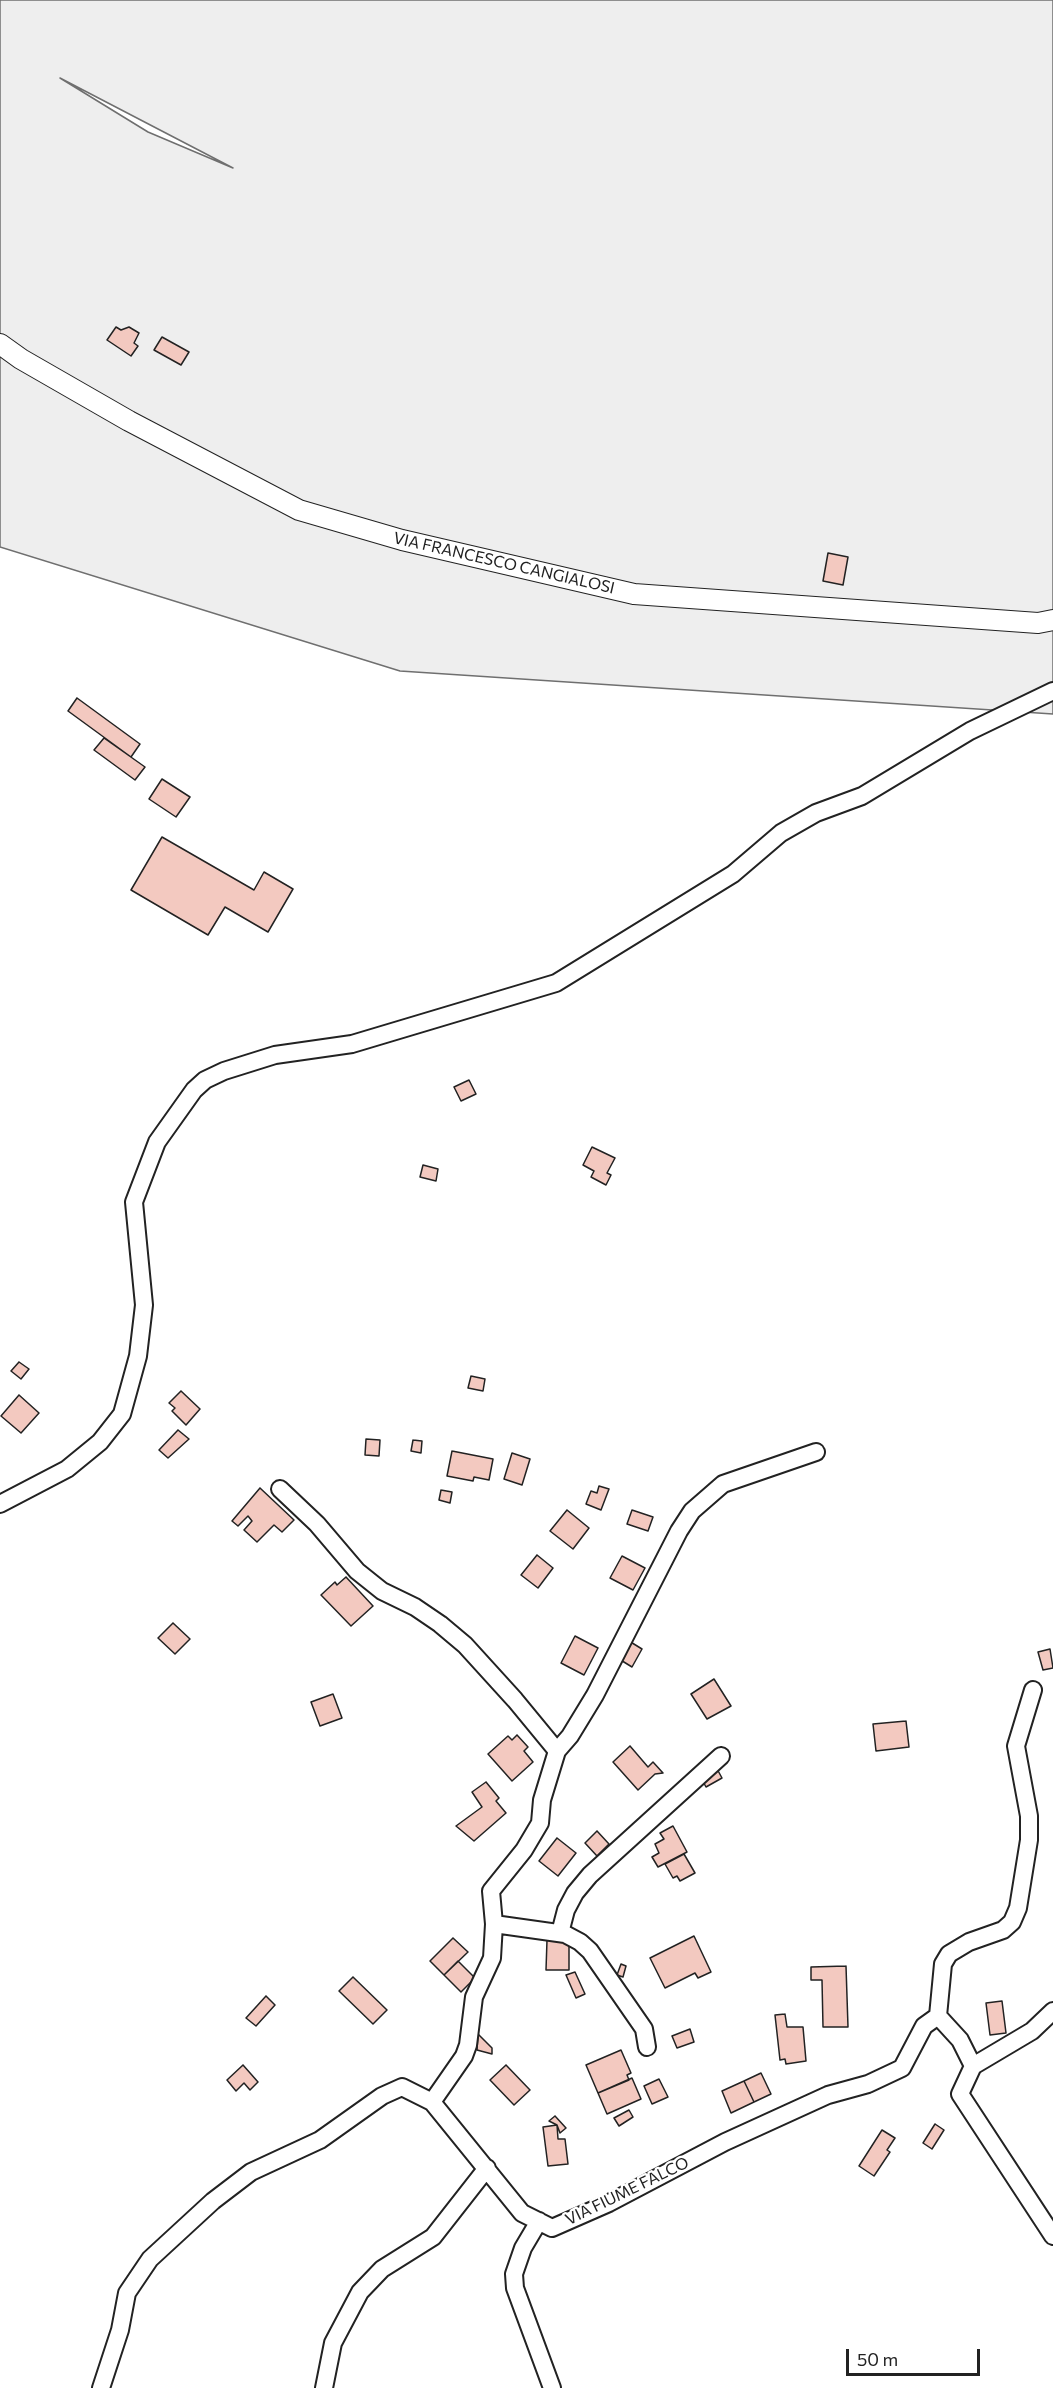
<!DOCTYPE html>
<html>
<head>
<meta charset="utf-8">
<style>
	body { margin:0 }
	#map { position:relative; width:1053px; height:2388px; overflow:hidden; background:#fff; font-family:Commissioner,sans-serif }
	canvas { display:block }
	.scale { position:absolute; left:846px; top:2349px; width:134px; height:27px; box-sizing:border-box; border:3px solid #222; border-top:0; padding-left:8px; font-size:18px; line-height:21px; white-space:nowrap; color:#222; -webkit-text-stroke:4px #fff; paint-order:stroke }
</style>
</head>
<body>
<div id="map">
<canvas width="1053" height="2388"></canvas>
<div class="scale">50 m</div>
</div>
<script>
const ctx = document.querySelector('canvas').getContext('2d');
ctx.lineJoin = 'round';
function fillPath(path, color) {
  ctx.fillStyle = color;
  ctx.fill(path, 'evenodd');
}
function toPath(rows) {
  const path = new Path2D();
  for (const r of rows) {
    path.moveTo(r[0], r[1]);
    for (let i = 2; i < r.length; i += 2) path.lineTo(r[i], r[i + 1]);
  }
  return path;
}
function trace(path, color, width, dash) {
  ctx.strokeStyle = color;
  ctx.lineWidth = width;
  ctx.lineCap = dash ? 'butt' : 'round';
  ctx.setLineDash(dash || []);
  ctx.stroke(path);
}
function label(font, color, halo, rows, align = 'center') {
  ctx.font = font + ' Commissioner,sans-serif';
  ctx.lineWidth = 4.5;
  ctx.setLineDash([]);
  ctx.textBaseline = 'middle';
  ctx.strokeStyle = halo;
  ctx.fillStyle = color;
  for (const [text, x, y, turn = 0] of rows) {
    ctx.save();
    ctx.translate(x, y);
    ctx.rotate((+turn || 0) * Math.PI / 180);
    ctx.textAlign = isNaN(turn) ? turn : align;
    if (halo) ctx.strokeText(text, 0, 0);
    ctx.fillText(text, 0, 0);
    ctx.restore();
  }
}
const green = toPath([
	[0,0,1053,0,1053,714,400,671,0,547,0,0],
	[60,78,233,168,148,132,60,78]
]);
fillPath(green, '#eee');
trace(green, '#6f6f6f', 1.5);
const building = toPath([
	[116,327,121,330,129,327,139,333,134,343,138,346,131,356,107,340,116,327],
	[162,337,189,352,181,365,154,350,162,337],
	[828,553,848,557,843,585,823,581,828,553],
	[77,698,140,744,131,757,68,711,77,698],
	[104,738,145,767,135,780,94,750,104,738],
	[162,779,190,797,176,817,149,799,162,779],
	[162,837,254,890,264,872,293,889,268,932,225,907,208,935,131,890,162,837],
	[469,1080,476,1094,461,1101,454,1087,469,1080],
	[592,1147,615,1158,607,1173,611,1175,606,1185,591,1177,594,1171,583,1165,592,1147],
	[423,1165,438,1169,436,1181,420,1177,423,1165],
	[19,1362,29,1369,21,1379,11,1371,19,1362],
	[471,1376,485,1379,483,1391,468,1388,471,1376],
	[181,1391,200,1409,186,1425,172,1411,175,1408,169,1403,181,1391],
	[19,1395,39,1413,21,1433,1,1416,19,1395],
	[178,1430,189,1439,168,1458,159,1450,178,1430],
	[366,1439,380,1440,379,1456,365,1455,366,1439],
	[413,1440,422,1441,421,1453,411,1451,413,1440],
	[452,1451,493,1459,489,1480,474,1477,473,1481,447,1476,452,1451],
	[512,1453,530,1459,522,1485,504,1479,512,1453],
	[599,1486,609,1489,601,1510,586,1504,591,1491,597,1493,599,1486],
	[260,1488,294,1520,282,1532,274,1525,257,1542,244,1530,252,1521,248,1516,238,1526,232,1521,260,1488],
	[441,1490,452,1492,450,1503,439,1500,441,1490],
	[567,1510,589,1528,573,1549,550,1531,567,1510],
	[632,1510,653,1517,648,1531,627,1524,632,1510],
	[537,1555,553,1568,538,1588,521,1575,537,1555],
	[622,1556,645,1568,633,1590,610,1578,622,1556],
	[346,1577,373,1606,351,1626,321,1595,335,1582,337,1585,346,1577],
	[173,1623,190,1639,175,1654,158,1638,173,1623],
	[575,1636,598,1648,584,1675,561,1663,575,1636],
	[629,1641,642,1649,632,1667,619,1659,629,1641],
	[1050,1649,1053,1668,1043,1670,1038,1652,1050,1649],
	[714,1679,731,1706,707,1719,691,1694,714,1679],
	[333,1694,342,1718,320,1726,311,1702,333,1694],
	[906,1721,909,1747,876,1751,873,1724,906,1721],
	[517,1735,528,1747,524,1751,533,1762,512,1781,488,1754,508,1736,512,1740,517,1735],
	[630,1746,648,1767,653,1762,663,1773,655,1774,638,1790,613,1762,630,1746],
	[716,1767,722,1778,706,1787,700,1776,716,1767],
	[486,1782,499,1798,496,1801,506,1813,474,1841,456,1826,482,1807,472,1792,486,1782],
	[673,1826,687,1852,658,1867,652,1857,659,1853,655,1844,664,1839,660,1833,673,1826],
	[597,1831,609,1844,597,1856,585,1843,597,1831],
	[557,1838,576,1853,558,1876,539,1861,557,1838],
	[684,1854,695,1873,680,1881,677,1876,673,1878,665,1864,684,1854],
	[694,1936,711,1972,698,1978,695,1973,665,1988,650,1958,694,1936],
	[453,1938,468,1952,444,1975,430,1961,453,1938],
	[547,1940,569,1940,569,1970,546,1970,547,1940],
	[458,1961,475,1978,461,1992,444,1975,458,1961],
	[621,1964,626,1966,623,1977,617,1975,621,1964],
	[846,1966,848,2027,823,2027,822,1980,811,1980,811,1967,846,1966],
	[575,1972,585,1994,576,1998,566,1975,575,1972],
	[353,1977,387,2010,373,2024,339,1991,353,1977],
	[266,1996,275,2005,256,2026,246,2018,266,1996],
	[1002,2001,1006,2033,990,2035,986,2003,1002,2001],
	[785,2014,787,2027,803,2027,806,2061,786,2064,785,2059,780,2060,775,2015,785,2014],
	[690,2029,694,2042,677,2048,672,2036,690,2029],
	[478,2034,492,2048,492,2054,477,2050,478,2034],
	[621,2050,631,2073,627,2075,629,2080,598,2093,586,2065,621,2050],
	[243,2065,258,2082,250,2090,244,2083,236,2091,227,2080,243,2065],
	[506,2065,530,2090,514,2105,490,2080,506,2065],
	[761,2073,771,2094,754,2102,744,2081,761,2073],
	[632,2078,641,2099,607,2114,598,2093,632,2078],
	[659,2079,668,2097,652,2104,644,2086,659,2079],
	[744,2081,754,2102,731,2113,722,2091,744,2081],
	[629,2110,633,2117,619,2126,614,2118,629,2110],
	[555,2116,566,2128,560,2133,557,2125,549,2121,555,2116],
	[935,2124,944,2130,932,2149,923,2143,935,2124],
	[557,2125,558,2139,565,2139,568,2164,548,2166,543,2127,557,2125],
	[882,2130,895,2138,887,2150,890,2152,874,2176,859,2166,882,2130]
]);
fillPath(building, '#f3c9c0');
trace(building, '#222', 1.5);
const minor = toPath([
	[280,1489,317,1524,357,1571,382,1591,415,1607,440,1624,465,1645,515,1700,557,1751,542,1800,540,1823,524,1850,491,1891,494,1924,492,1958,474,1997,468,2045,464,2056,432,2102],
	[0,1504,67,1469,100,1442,122,1414,138,1356,144,1305,134,1202,157,1142,194,1090,205,1080,224,1071,275,1055,352,1044,556,983,733,874,781,833,816,813,862,796,970,731,1053,691],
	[557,1751,570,1736,595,1695,679,1531,692,1511,723,1484,816,1452],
	[494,1924,565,1934,580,1942,590,1951,644,2029,647,2047],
	[560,1933,566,1910,575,1893,590,1875,721,1756],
	[938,2016,943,1964,949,1954,969,1942,1003,1930,1012,1922,1018,1908,1029,1840,1029,1816,1016,1746,1033,1690],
	[973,2066,960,2094,1053,2236],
	[539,2221,523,2248,514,2274,515,2288,552,2388],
	[101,2388,120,2330,127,2293,150,2259,213,2201,251,2172,320,2140,382,2096,402,2087,432,2102,522,2213,552,2228,609,2203,725,2142,828,2095,868,2084,902,2068,924,2026,938,2016,960,2040,973,2066,1032,2031,1053,2011],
	[324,2388,333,2343,360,2292,382,2269,433,2237,487,2168]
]);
const tertiary = toPath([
	[0,344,21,359,129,421,299,510,402,540,634,594,1038,623,1053,620]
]);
trace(minor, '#222', 20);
trace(tertiary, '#222', 22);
trace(minor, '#fff', 16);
trace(tertiary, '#fff', 20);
label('16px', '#222', '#fff', [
	["VIA FRANCESCO CANGIALOSI",504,563,13],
	["VIA FIUME FALCO",627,2191,-26]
]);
</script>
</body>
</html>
